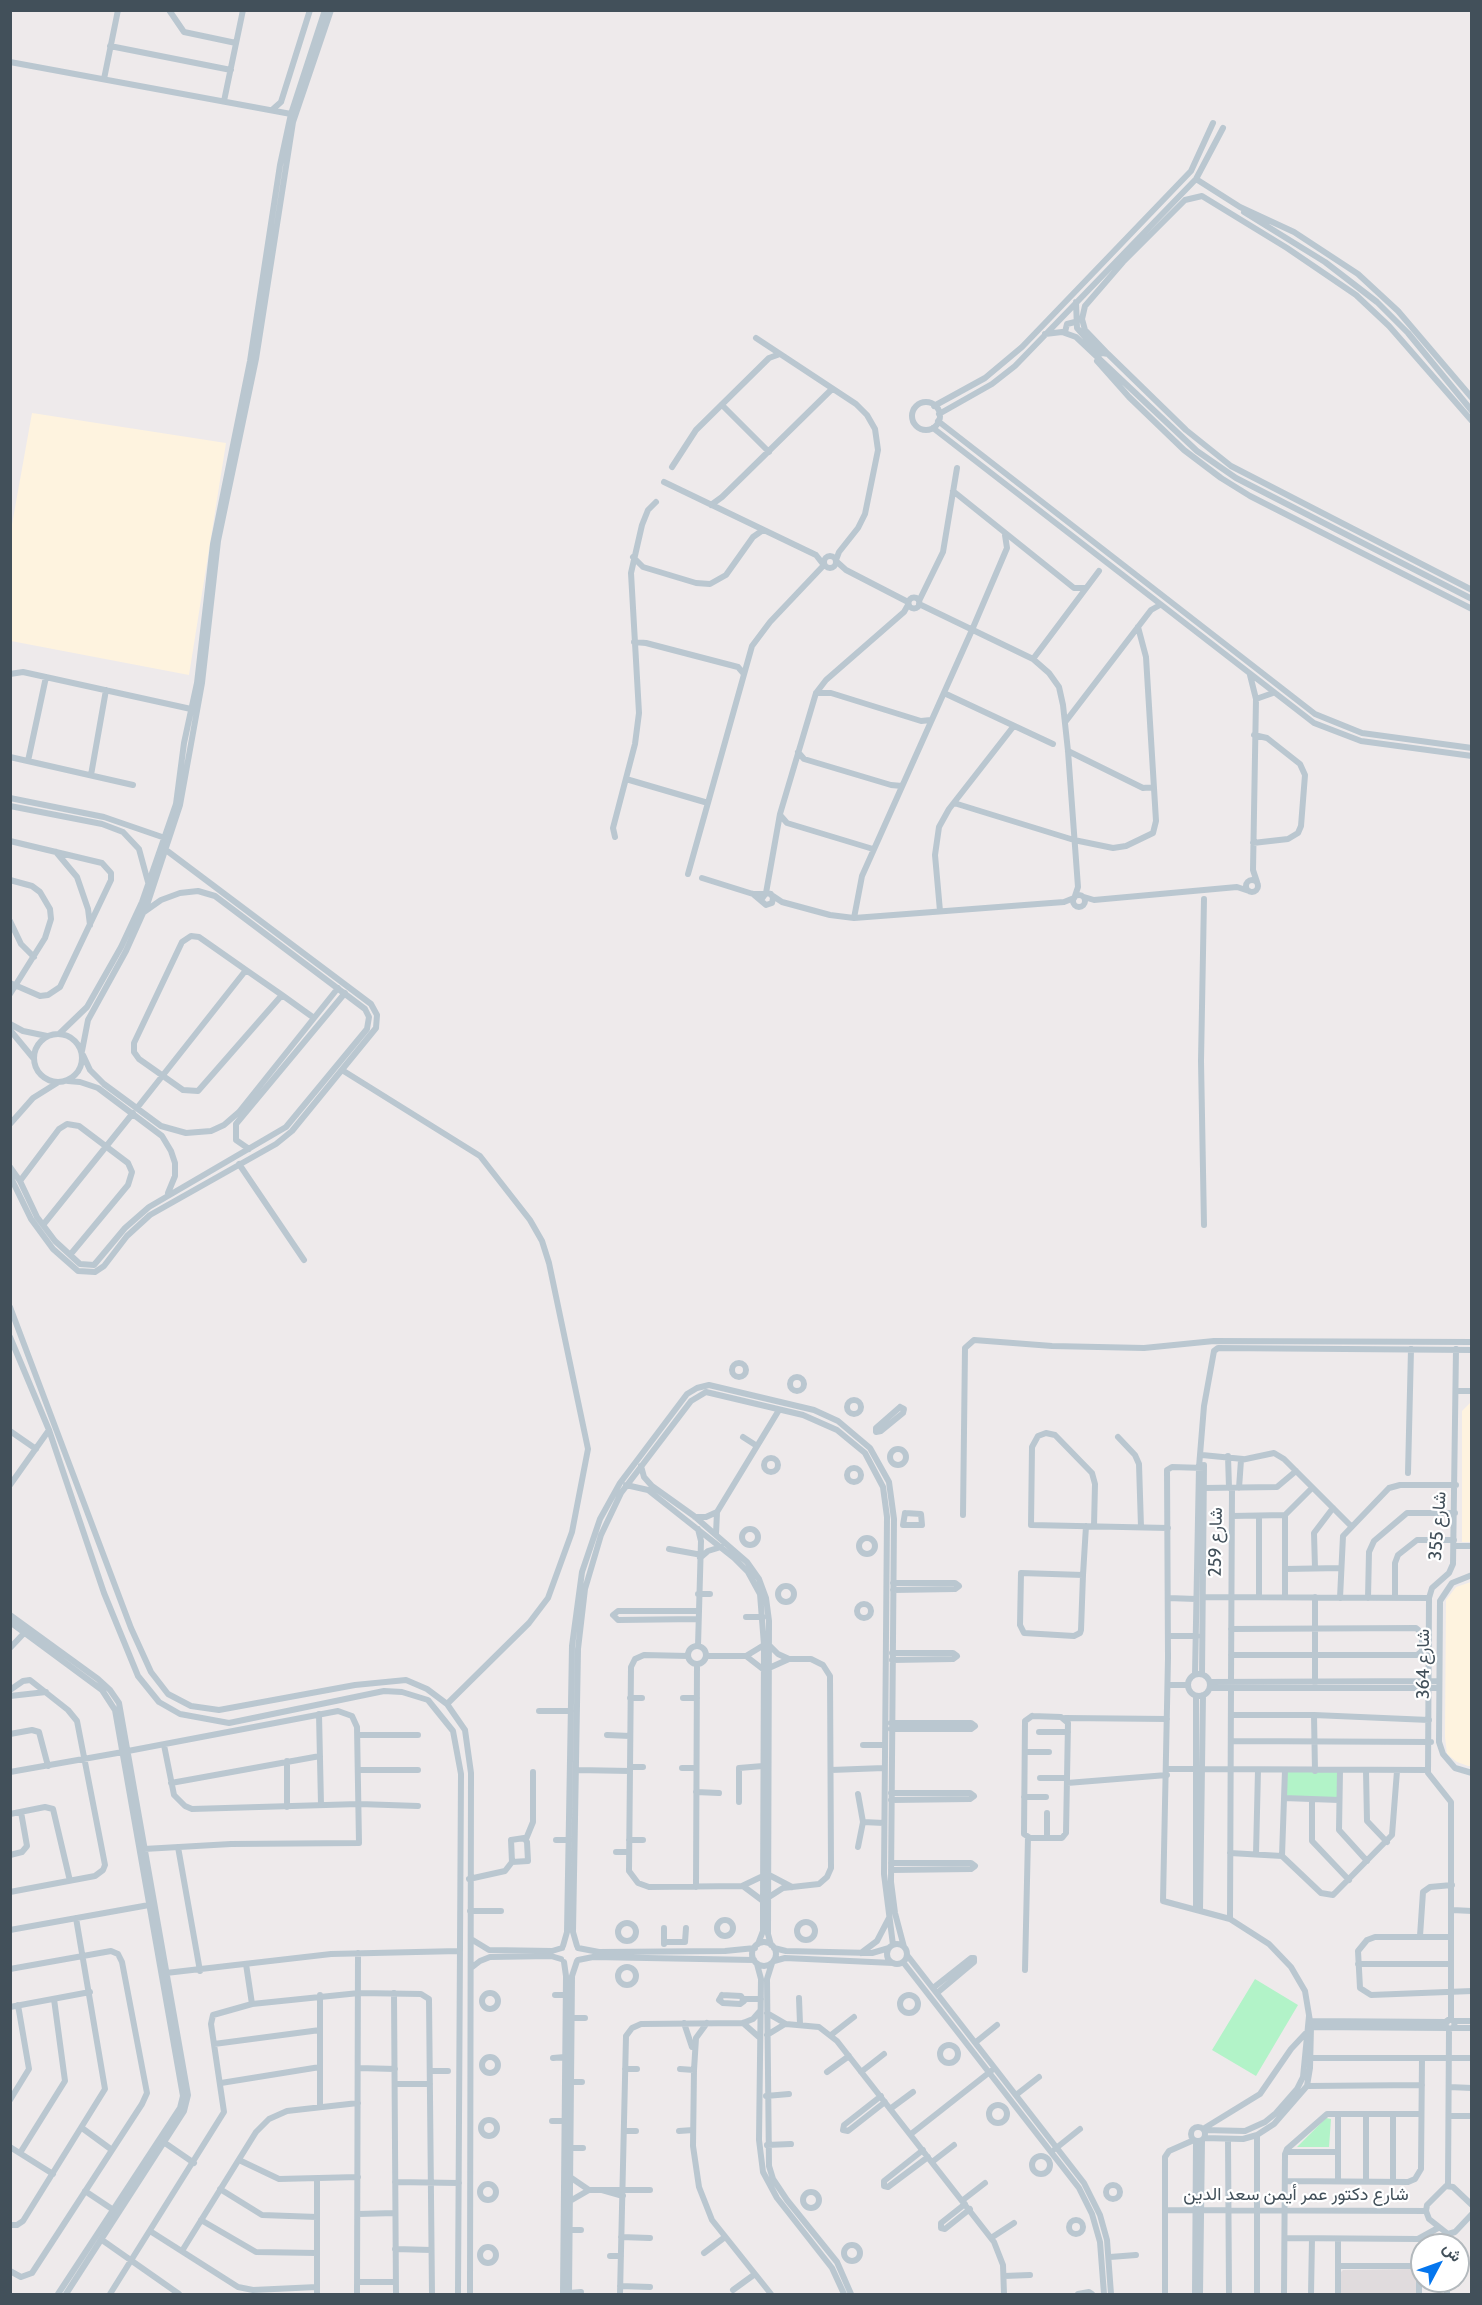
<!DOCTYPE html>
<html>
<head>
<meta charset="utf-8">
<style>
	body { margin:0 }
	#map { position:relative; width:1482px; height:2305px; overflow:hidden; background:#eeeaeb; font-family:Cabin,Vazirmatn,sans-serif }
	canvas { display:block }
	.frame { position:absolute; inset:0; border:12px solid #42505a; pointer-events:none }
	.north { position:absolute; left:1410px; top:2233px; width:60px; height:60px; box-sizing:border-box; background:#fff; border:2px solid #b3b9bd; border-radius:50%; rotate:49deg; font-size:16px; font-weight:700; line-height:24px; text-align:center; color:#42505a }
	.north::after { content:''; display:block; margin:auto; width:21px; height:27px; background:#0576ee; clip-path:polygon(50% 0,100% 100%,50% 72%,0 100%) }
</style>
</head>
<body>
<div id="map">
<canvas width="1482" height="2305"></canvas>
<div class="frame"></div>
<div class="north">ش</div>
</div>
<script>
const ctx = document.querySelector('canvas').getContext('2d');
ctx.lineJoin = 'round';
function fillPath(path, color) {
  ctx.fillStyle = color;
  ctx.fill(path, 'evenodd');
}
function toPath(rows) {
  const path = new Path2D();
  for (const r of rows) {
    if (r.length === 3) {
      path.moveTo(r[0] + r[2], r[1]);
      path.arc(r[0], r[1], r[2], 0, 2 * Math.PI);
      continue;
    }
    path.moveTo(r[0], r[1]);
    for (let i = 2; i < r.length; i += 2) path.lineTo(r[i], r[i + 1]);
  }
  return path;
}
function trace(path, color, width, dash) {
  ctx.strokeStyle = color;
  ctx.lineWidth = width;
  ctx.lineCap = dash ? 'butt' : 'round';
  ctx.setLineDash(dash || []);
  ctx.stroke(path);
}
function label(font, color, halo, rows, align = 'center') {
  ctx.font = font + ' Cabin,Vazirmatn,sans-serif';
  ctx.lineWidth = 4.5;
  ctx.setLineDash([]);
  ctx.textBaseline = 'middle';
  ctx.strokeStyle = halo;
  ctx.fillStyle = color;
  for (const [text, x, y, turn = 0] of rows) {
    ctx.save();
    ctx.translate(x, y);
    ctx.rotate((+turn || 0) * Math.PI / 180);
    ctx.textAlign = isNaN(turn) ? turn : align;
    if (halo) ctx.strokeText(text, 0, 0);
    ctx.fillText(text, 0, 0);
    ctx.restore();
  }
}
fillPath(toPath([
	[32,413,226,443,189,675,11,641,11,530],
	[1471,1402,1471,1542,1462,1542,1462,1411],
	[1471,1582,1472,1766,1468,1766,1457,1762,1447,1754,1445,1737,1446,1600,1456,1587]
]), '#fef3df');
fillPath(toPath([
	[1412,2269,1416,2272,1416,2294,1340,2294,1340,2273,1343,2270]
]), '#e0dbdd');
fillPath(toPath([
	[1286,1771,1339,1772,1340,1802,1285,1800],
	[1255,1979,1298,2005,1256,2076,1212,2050],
	[1326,2118,1331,2119,1329,2147,1297,2147]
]), '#b2f3c8');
trace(toPath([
	[169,10,184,32,236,43],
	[110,46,231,70],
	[10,62,291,114],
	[104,79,118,10],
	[224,101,243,10],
	[272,110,281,102,310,10],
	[1196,179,1240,207,1294,232,1358,274,1398,311,1472,398],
	[1244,212,1325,262,1377,302,1408,333,1472,411],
	[1076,302,1077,328,1100,354],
	[1065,332,1067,324,1075,322],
	[1045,334,1062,332,1076,337,1197,451,1236,478,1472,599],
	[756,338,856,404,867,415,875,429,878,450,865,514,858,528,839,552,836,560],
	[1097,352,1108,354,1186,430,1231,466,1472,590],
	[1108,354,1085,330,1082,319,1085,306,1123,262,1185,200,1202,196,1287,248,1356,295,1389,326,1472,421],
	[1097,361,1129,397,1184,450,1221,478,1250,496,1472,609],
	[926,416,14],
	[722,405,769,452],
	[934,406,985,378,1022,347,1191,171,1213,123],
	[939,414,992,384,1015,366,1196,179,1223,128],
	[938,421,1315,714,1362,733,1472,748],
	[933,428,1314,723,1361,741,1472,756],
	[672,467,696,430,769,358,780,354],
	[664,482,816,555,823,564],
	[953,491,1074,588,1086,588],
	[711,505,722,497,832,389],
	[830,562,6],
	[633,557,643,567,696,583,710,584,726,575,753,537,763,530],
	[836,561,846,570,908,602],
	[914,603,5.5],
	[919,601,943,552,957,468],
	[919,604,1033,659,1049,673,1059,687,1063,705,1068,751,1078,887,1075,896],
	[634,642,646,643,738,667,744,674],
	[1033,659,1099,571],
	[10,674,23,672,191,709],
	[1250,675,1256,699,1253,870,1257,882],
	[816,693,831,693,921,721,931,720],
	[944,693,1053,744],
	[1256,699,1273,693],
	[1066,721,1151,610,1160,605],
	[1068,751,1143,788,1154,787],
	[798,752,804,759,891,785,902,786],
	[10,757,133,785],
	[28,761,46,677],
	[91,775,106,690],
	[626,779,708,803],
	[10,798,104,817,165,838],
	[954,803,1074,840,1113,848,1126,846,1153,833,1156,821,1146,657,1138,627],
	[10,806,102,824,123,832,139,849,148,882],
	[780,815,787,823,873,849],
	[615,837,613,828,635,744,639,713,631,573,642,525,648,510,656,502],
	[10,841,102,863,111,873,111,880,60,987,48,995,40,996,10,983],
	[1253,843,1288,839,1298,833,1301,826,1305,775,1300,764,1267,738,1254,735],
	[56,852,77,877,88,909,90,925],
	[688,874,752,646,770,622,824,565],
	[702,878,753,894,764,894],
	[10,880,32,886,40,892,50,909,51,919,45,938,10,994],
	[1252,886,6],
	[766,893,780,814,816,693,826,680,904,612,908,605],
	[753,894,766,905,772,903,773,898,771,894,766,893,761,900],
	[1079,901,6],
	[773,896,782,902,830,915,854,918,1064,902,1074,898],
	[1084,897,1094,900,1237,887,1249,891],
	[940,911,935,855,939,827,949,809,1013,727],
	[854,918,862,876,972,630,1007,548,1005,535],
	[10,921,21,944,34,957],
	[282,995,198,1091,183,1090,139,1059,134,1052,134,1043,182,942,191,936,199,937,246,970,282,995,314,1018],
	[10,1024,23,1031,47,1036],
	[10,1030,34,1059],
	[58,1058,24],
	[59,1034,87,1007,121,947,142,902,176,804,184,743,197,683,213,544,250,361,280,165,291,114,325,10],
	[82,1051,88,1020,126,951,148,902,180,805,202,683,218,541,256,359,293,122,331,10],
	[83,1055,90,1070,104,1084,161,1126,186,1133,211,1131,224,1125,239,1112,338,988],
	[342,1070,480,1156,530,1220,542,1241,549,1263,588,1449,572,1532,548,1598,529,1623,447,1704],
	[68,1081,80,1082,98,1088,162,1136,171,1151,175,1163,175,1176,168,1193],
	[137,1108,246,970],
	[10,1124,33,1098,57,1083],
	[249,1149,236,1140,236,1124,345,993],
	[239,1164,304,1260],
	[10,1167,20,1181,37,1217,55,1241,80,1264,94,1265,125,1228,149,1207,286,1127,367,1029,369,1017,365,1009,215,896,198,891,180,893,161,900,144,912],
	[10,1176,31,1219,53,1249,78,1271,95,1272,104,1266,127,1236,150,1215,276,1144,292,1131,376,1028,377,1015,371,1004,166,850],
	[20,1181,59,1129,67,1124,79,1126,128,1163,132,1172,128,1185,70,1255],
	[43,1225,133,1113],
	[1204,1225,1201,1061,1204,899],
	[10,1307,131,1628,151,1672,168,1694,191,1706,219,1710,355,1685,406,1680,427,1689,447,1704,465,1730,471,1773,470,2294],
	[10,1337,49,1430,104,1593,138,1676,159,1702,180,1714,229,1723,384,1691,402,1692,428,1700,453,1731,461,1774,458,2294],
	[739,1370,7],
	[797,1384,7],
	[1456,1391,1472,1391],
	[854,1407,7],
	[900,1407,904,1409,903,1413,881,1431,876,1432,876,1428,900,1407],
	[10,1431,36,1449],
	[743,1437,757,1446],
	[1118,1437,1135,1455,1139,1464,1141,1527],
	[898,1457,8],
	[1202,1455,1243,1459],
	[1228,1456,1229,1488],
	[771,1465,7],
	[641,1466,644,1477,652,1486,694,1516,747,1562,759,1579,766,1598,769,1621,768,1934,771,1945],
	[854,1475,7],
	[1204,1468,1172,1467,1167,1470,1168,1658,1163,1901,1230,1919,1269,1944,1291,1967,1305,1991,1311,2027,1310,2068,1307,2086,1274,2124,1257,2135,1243,2139,1204,2138],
	[1408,1473,1411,1349],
	[10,1485,49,1430],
	[626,1485,648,1490,734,1558,748,1572,760,1594,764,1645,763,1901,763,1931,758,1944],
	[1204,1488,1277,1487,1296,1471],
	[1239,1488,1241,1460,1274,1453,1284,1459,1351,1526],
	[905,1513,921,1514,922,1525,903,1525,905,1513],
	[963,1515,965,1348,974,1340,1052,1346,1144,1348,1214,1341,1472,1342],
	[1285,1515,1285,1597],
	[1232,1516,1285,1515,1312,1488],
	[695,1517,706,1517,717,1512],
	[1094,1526,1095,1484,1092,1473,1055,1435,1046,1433,1038,1436,1032,1447,1031,1525,1168,1528],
	[750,1537,8],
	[716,1534,717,1512,779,1410],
	[867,1546,8],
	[1454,1546,1472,1546],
	[669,1549,702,1555],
	[700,1558,708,1551,721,1547],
	[1315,1568,1314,1533,1333,1508],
	[1285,1569,1341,1568],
	[1083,1575,1021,1573,1020,1625,1024,1633,1074,1636,1080,1633,1081,1630,1083,1575,1086,1526],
	[1472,1575,1452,1583,1440,1601,1439,1742,1443,1754,1455,1768,1472,1773],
	[786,1594,8],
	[893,1590,955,1589,959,1586,955,1583,893,1583],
	[698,1594,710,1594],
	[1203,1597,1429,1598],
	[1259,1597,1259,1516],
	[1168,1598,1196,1599],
	[1340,1598,1343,1536,1389,1488,1400,1485,1456,1485],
	[1368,1598,1369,1552,1374,1541,1407,1513,1455,1513],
	[1395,1598,1395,1563,1398,1555,1417,1540,1454,1540],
	[864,1611,7],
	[10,1615,98,1679,110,1690,119,1703,188,2095,184,2111,66,2294],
	[746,1617,763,1617],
	[698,1619,618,1620,613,1615,618,1611,698,1611],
	[10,1622,102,1690,115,1710,183,2096,180,2108,58,2294],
	[1168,1636,1197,1636],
	[769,1645,778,1654,789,1659],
	[698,1646,701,1541,698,1529],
	[697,1655,9],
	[10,1648,26,1631],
	[1231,1655,1417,1655,1422,1651,1422,1633,1416,1628,1231,1629],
	[688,1656,644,1655,635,1659,631,1667,629,1871,638,1883,649,1887,742,1886,763,1876],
	[706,1656,746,1656,764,1645],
	[746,1656,764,1670],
	[892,1660,953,1659,957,1656,953,1653,892,1653],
	[1199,1685,11],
	[1195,1674,1199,1467,1204,1406,1214,1351,1218,1348,1472,1350],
	[1202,1674,1204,1465],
	[1210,1682,1439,1681],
	[1231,1682,1232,1488],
	[1315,1683,1315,1597],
	[1168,1685,1188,1685],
	[1210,1688,1439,1688],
	[10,1690,23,1681,30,1680,68,1710,77,1721,105,1865,103,1870,95,1876,10,1892],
	[10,1696,46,1692],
	[1196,1696,1196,1909],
	[630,1698,642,1698],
	[683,1698,697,1698],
	[539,1711,571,1711],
	[319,1714,321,1805],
	[1231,1715,1314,1715,1429,1720],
	[1314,1715,1315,1771],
	[1032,1716,1061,1717,1068,1723,1066,1833,1062,1838,1030,1838,1024,1834,1025,1721,1032,1716],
	[1065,1718,1167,1719],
	[891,1729,971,1729,975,1726,971,1723,891,1723],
	[1039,1732,1068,1732],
	[10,1734,32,1730,39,1732,48,1766],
	[358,1735,418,1735],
	[607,1735,630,1736],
	[1231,1741,1431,1742],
	[164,1745,174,1795,185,1806,192,1809,359,1804,418,1806],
	[863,1745,884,1745],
	[128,1751,338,1711,352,1716,357,1727,359,1843,231,1844,144,1849],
	[1025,1752,1049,1752],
	[630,1767,643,1767],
	[682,1768,696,1768],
	[1166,1769,1195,1769],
	[1202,1769,1428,1770],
	[359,1770,418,1770],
	[577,1770,630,1771],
	[831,1770,884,1768],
	[1340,1771,1339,1830,1367,1861],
	[1366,1771,1367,1821,1387,1842],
	[10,1772,123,1752],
	[1040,1778,1067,1778],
	[171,1783,320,1756],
	[1067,1783,1167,1775],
	[696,1792,719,1793],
	[1024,1797,1046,1797],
	[1284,1798,1339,1800],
	[1312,1799,1312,1841,1349,1880],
	[891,1800,970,1799,974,1796,970,1793,891,1793],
	[739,1802,739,1768,763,1766],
	[287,1807,287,1761],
	[10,1814,45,1807,53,1809,70,1881],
	[863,1822,884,1823],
	[1047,1838,1047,1813],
	[526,1839,533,1822,533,1772],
	[556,1840,569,1840],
	[629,1840,643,1840],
	[178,1847,200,1971],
	[858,1847,863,1822,858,1794],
	[616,1852,629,1852],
	[1230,1853,1282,1856,1321,1893,1333,1895,1392,1835,1397,1771],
	[1256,1854,1258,1770],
	[10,1855,22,1852,27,1846,21,1812],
	[1282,1856,1285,1770],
	[891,1863,971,1863,975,1866,971,1869,891,1870],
	[769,1875,792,1887],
	[469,1879,505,1871,512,1862,511,1840,524,1838,527,1842,528,1861,512,1862],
	[743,1886,763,1901],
	[696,1887,697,1664],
	[769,1897,783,1888,819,1884,827,1877,831,1868,830,1676,823,1665,811,1659,789,1659,769,1668],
	[1200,1910,1203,1695],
	[1452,1910,1472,1911],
	[470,1911,501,1911],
	[1230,1919,1231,1688],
	[725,1928,8],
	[806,1931,9],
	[627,1932,9],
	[664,1928,664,1944],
	[10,1930,149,1905],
	[1420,1936,1423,1892,1430,1887,1452,1885],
	[1451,1937,1375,1937,1367,1940,1358,1951,1360,1988,1371,1995,1472,1991],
	[471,1939,489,1950,552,1951,562,1948],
	[664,1942,685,1942,686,1928],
	[764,1954,12],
	[897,1954,10],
	[563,1946,567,1932,572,1646,582,1572,600,1519,620,1483,687,1394,697,1388,709,1385,814,1410,838,1421,870,1448,889,1482,894,1519,891,1882,895,1913,904,1947],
	[577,1946,573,1932,578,1649,585,1589,601,1535,621,1493,691,1401,706,1392,803,1415,837,1430,865,1453,883,1487,887,1517,884,1874,893,1945],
	[578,1948,599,1952,725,1951,755,1948],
	[774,1948,786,1951,872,1953,889,1948],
	[861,1953,877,1941,889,1918],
	[907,1955,1084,2183,1100,2215,1107,2240,1111,2294],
	[578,1960,593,1957,754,1960],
	[774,1961,785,1958,893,1963],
	[903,1962,1079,2188,1092,2214,1100,2242,1104,2294],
	[772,1963,767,1979,769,2166,773,2179,787,2200,837,2262,851,2294],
	[246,1964,252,2004],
	[757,1964,761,1979,759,2140,763,2172,777,2198,832,2268,844,2294],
	[1358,1964,1450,1964],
	[627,1976,9],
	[471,1968,480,1961,490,1957,551,1956,561,1959],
	[10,1969,111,1951,118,1954,122,1962,147,2093,142,2104,32,2273,21,2277,10,2271],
	[1025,1970,1028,1837],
	[166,1973,331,1954,459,1951],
	[933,1988,971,1958,974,1958,974,1962,937,1993],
	[394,1993,396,2294],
	[490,2001,8],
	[555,1995,566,1995],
	[722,1995,741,1996,744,2001,740,2004,723,2003,719,2000,722,1995],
	[909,2004,9],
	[799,1998,800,2024],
	[744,1999,761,1999],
	[10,2007,90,1992],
	[767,2013,786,2024,819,2027,837,2041,994,2242,1003,2265,1004,2294],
	[572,2018,585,2018],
	[1450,2024,4.5],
	[1451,2020,1451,1802,1428,1773,1429,1598,1432,1588,1449,1573,1453,1564,1456,1349],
	[1309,2021,1447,2022],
	[1454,2021,1472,2021],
	[684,2023,692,2047],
	[707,2023,696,2038,694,2070,693,2146,699,2187,712,2220,771,2294],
	[743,2023,760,2038],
	[1309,2027,1448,2028],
	[1453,2028,1472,2028],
	[767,2035,785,2024],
	[831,2035,854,2017],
	[976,2042,997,2025],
	[214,2044,320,2030],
	[949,2054,9],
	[490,2065,8],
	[553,2058,565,2057],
	[1311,2058,1472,2058],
	[358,2068,395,2069],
	[625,2069,637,2069],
	[680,2069,694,2070],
	[430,2071,448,2071],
	[827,2072,849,2056],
	[861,2072,884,2054],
	[571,2082,582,2082],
	[221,2083,320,2067],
	[395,2084,430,2084],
	[1307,2086,1422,2085],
	[1449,2087,1472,2088],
	[1016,2095,1039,2077],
	[766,2096,789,2094],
	[881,2096,844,2125,843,2130,848,2131,885,2102],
	[10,2100,29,2069,18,2005],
	[998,2114,9],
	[320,2106,320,1995],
	[890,2109,913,2092],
	[1449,2116,1472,2116],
	[489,2128,8],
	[552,2121,565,2121],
	[1198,2134,7],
	[82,2128,112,2150],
	[1203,2129,1260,2094,1291,2049,1305,2034],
	[1204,2130,1245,2131,1265,2122,1276,2113,1297,2089,1303,2077,1309,2016],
	[624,2131,636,2131],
	[679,2131,693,2130],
	[911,2134,991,2071],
	[1228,2139,1229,2294],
	[165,2143,194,2163],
	[767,2145,791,2144],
	[10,2147,53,2174],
	[570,2148,583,2148],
	[1055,2149,1080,2129],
	[923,2150,884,2181,884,2186,888,2187,928,2157],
	[1286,2152,1338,2152],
	[20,2153,65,2081,54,1999],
	[1041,2165,9],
	[239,2160,279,2179,358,2177],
	[932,2162,954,2145],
	[570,2177,589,2190],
	[1285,2181,1408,2182,1415,2179,1421,2169,1422,2058],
	[1338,2181,1338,2114],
	[1366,2181,1366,2114],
	[395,2182,459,2183],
	[1393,2182,1393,2114],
	[488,2192,8],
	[1113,2192,7],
	[1448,2186,1449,2029],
	[220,2189,262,2215,317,2217],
	[602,2190,623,2196],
	[85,2191,115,2211],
	[811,2200,8],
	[963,2200,985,2183],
	[570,2201,589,2190,650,2190],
	[965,2204,941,2223,941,2228,945,2229,970,2209],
	[1472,2205,1453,2187,1446,2186,1427,2205,1426,2211,1429,2219,1448,2234,1455,2232,1472,2214],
	[1166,2210,1426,2211],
	[358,2214,395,2213],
	[1076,2227,7],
	[201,2220,256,2252,317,2253],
	[10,2225,17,2225,23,2221,105,2089,76,1918],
	[570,2230,581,2230],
	[150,2231,238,2287,253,2290,317,2287],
	[621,2237,650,2238],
	[991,2238,1014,2223],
	[1285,2238,1418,2239,1438,2228],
	[102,2240,179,2294],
	[852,2253,8],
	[1448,2245,1448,2234],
	[488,2255,8],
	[395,2249,431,2250],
	[182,2251,256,2132,269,2119,287,2111,358,2103],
	[704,2253,725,2237],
	[610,2256,621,2256],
	[1110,2257,1136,2255],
	[1338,2266,1422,2266],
	[1419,2266,1419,2294],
	[1004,2276,1030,2275],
	[1447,2281,1447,2294],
	[357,2282,396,2282],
	[620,2286,650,2287],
	[733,2290,755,2274],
	[569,2293,581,2292],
	[110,2294,224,2112,211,2024,213,2015,252,2004,359,1993,421,1994,429,1999,432,2294],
	[317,2294,317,2179],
	[357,2294,358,1953],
	[563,2294,566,1976,564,1962],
	[569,2294,572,1976,577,1961],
	[620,2294,626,2036,632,2028,641,2024,743,2023,753,2019,760,2011],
	[1078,2294,1089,2292,1092,2294],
	[1165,2294,1165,2157,1169,2151,1194,2140],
	[1195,2294,1196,2141],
	[1200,2294,1202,2140],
	[1257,2294,1257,2135],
	[1284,2294,1285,2154,1287,2149,1327,2114,1421,2114],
	[1311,2294,1312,2239],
	[1338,2294,1338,2239]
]), '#bac7d0', 6);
label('18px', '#42505a', '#fff', [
	["شارع 355",1438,1526,-86],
	["شارع 259",1216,1542,-89],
	["شارع 364",1424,1664,-90],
	["شارع دكتور عمر أيمن سعد الدين",1296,2195]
]);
</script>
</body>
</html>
